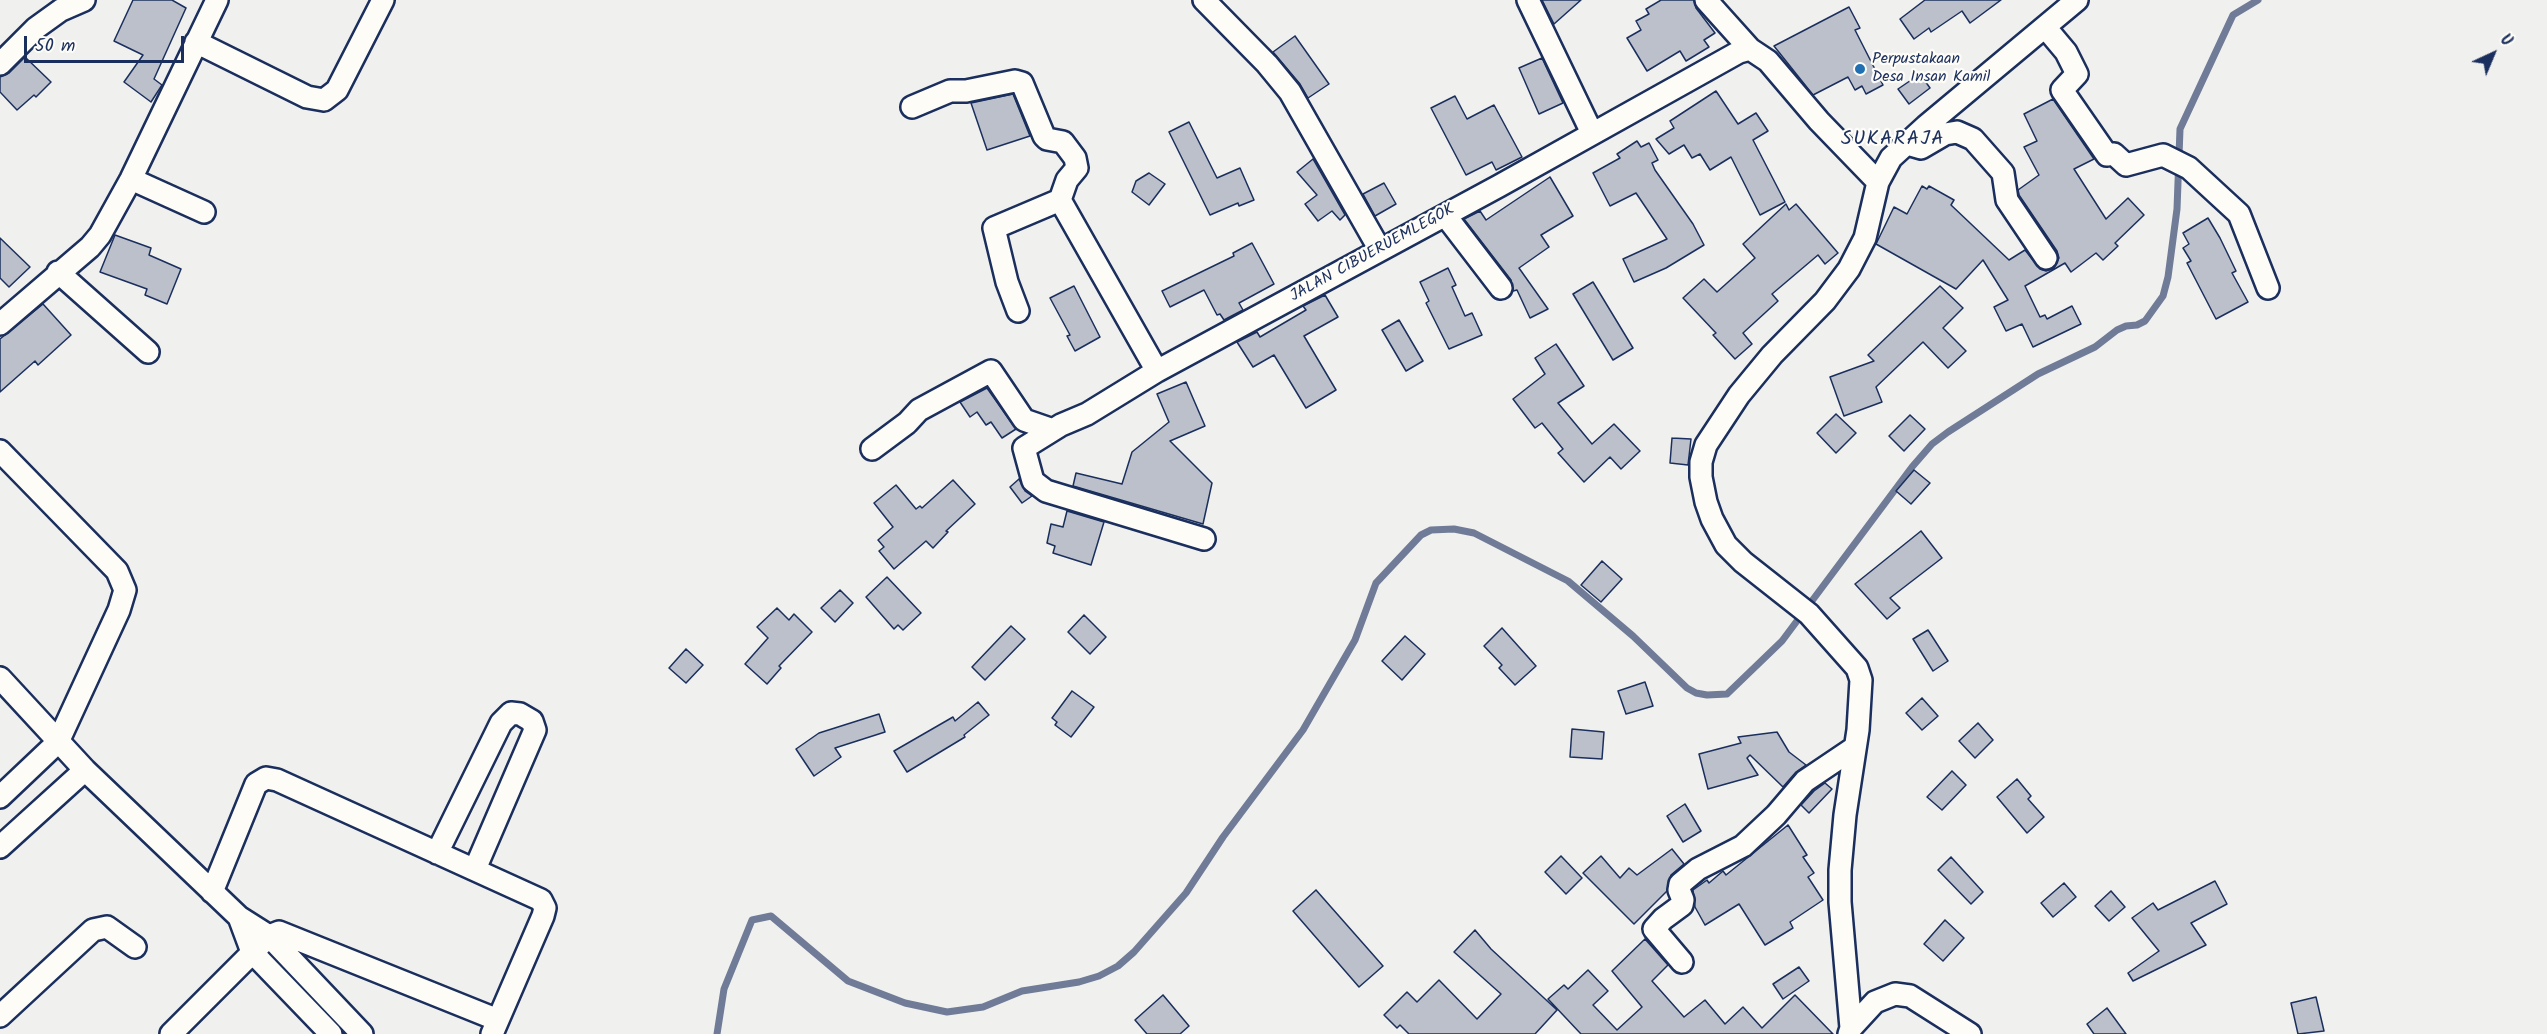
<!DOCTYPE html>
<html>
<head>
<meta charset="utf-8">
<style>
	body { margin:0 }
	#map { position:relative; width:2547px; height:1034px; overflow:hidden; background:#f0f0ee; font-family:Kalam,sans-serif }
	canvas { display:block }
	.north { position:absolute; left:2463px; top:24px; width:60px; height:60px; -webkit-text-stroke:4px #fdfcf7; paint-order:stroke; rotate:44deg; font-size:16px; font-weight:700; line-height:24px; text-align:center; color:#1b2f5e }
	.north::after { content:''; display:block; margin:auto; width:21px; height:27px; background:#1b2f5e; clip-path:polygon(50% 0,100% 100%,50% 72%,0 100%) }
	.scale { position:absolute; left:24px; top:36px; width:160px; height:27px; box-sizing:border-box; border:3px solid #1b2f5e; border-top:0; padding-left:8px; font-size:18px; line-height:21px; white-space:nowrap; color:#1b2f5e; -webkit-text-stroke:4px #fdfcf7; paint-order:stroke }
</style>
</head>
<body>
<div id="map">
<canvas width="2547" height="1034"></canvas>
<div class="north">U</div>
<div class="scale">50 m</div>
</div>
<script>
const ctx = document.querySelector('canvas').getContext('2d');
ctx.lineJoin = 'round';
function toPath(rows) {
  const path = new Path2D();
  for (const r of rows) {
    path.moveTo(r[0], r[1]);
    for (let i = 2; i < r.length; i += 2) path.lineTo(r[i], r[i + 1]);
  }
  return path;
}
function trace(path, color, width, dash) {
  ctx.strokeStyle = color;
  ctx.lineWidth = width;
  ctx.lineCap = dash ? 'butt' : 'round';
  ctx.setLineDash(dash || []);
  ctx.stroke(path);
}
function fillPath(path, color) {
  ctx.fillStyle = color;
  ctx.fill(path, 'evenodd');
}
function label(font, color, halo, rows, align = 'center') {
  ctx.font = font + ' Kalam,sans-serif';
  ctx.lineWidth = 4.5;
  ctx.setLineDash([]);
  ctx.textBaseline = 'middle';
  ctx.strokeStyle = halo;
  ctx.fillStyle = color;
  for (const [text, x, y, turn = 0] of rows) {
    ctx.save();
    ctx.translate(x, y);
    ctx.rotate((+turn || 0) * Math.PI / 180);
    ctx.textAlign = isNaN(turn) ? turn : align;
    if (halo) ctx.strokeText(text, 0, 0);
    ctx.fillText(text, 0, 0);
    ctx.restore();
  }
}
trace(toPath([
	[717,1034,724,989,752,920,771,916,848,981,905,1003,947,1012,983,1007,1022,991,1079,982,1099,976,1118,966,1134,952,1186,893,1223,837,1303,730,1355,640,1376,583,1421,535,1431,530,1454,529,1474,533,1568,581,1633,636,1687,688,1696,693,1707,695,1727,694,1782,641,1912,467,1932,444,1948,432,2038,374,2095,347,2117,330,2126,326,2137,325,2145,321,2163,296,2168,277,2177,209,2180,129,2233,15,2258,0]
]), '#6f7b97', 7);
const building = toPath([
	[133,0,172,0,186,8,154,79,162,85,151,102,124,82,143,55,114,41,133,0],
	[1542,0,1581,0,1554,24,1542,0],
	[1661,0,1694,0,1696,8,1715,33,1704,40,1709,47,1686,61,1680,51,1647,71,1627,38,1641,30,1636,21,1649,14,1646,9,1661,0],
	[1925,0,2001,0,1970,23,1962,11,1931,32,1929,28,1914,39,1900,19,1925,0],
	[1849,7,1860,28,1855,30,1883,85,1866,94,1862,86,1855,90,1848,77,1813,95,1774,46,1849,7],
	[1295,36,1329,84,1308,98,1300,84,1273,52,1295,36],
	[25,57,51,82,36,97,34,95,17,110,0,92,0,77,9,73,25,57],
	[1542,58,1563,103,1539,114,1519,68,1542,58],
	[1920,74,1930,88,1909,104,1898,89,1920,74],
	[1716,91,1738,124,1756,113,1768,131,1753,140,1785,202,1760,215,1731,157,1710,170,1700,154,1692,158,1684,145,1669,154,1656,139,1674,128,1670,121,1716,91],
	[1013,94,1030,136,987,150,971,103,1013,94],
	[1455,96,1467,119,1494,105,1522,157,1496,170,1492,162,1466,175,1431,108,1455,96],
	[2053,99,2094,159,2074,169,2106,219,2128,198,2144,215,2115,243,2118,246,2103,260,2096,253,2071,272,2065,263,2025,286,2040,317,2045,315,2047,319,2072,306,2081,324,2033,347,2022,324,2006,331,1994,307,2008,300,1983,260,1956,289,1876,244,1894,207,1907,214,1922,186,1927,189,1929,186,1954,200,1951,205,2009,260,2025,250,2040,269,2046,271,2054,268,2059,258,2057,251,2019,195,2018,190,2039,175,2024,147,2037,141,2024,114,2053,99],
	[1189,122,1217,178,1240,168,1254,200,1239,206,1238,203,1210,215,1169,132,1189,122],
	[1637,141,1641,147,1649,143,1658,160,1652,163,1655,170,1693,224,1704,245,1666,268,1634,282,1623,259,1667,239,1636,193,1610,206,1593,173,1620,158,1617,154,1637,141],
	[1313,159,1345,215,1340,220,1332,211,1318,221,1305,204,1317,195,1297,172,1313,159],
	[1149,173,1165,184,1149,205,1132,192,1136,181,1149,173],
	[1550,177,1573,216,1541,235,1549,247,1519,268,1548,309,1530,318,1517,290,1513,291,1511,280,1464,219,1480,211,1486,220,1550,177],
	[1384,183,1396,204,1375,216,1363,194,1384,183],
	[1786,204,1789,210,1796,204,1838,253,1825,264,1818,255,1772,294,1778,301,1743,333,1752,344,1735,359,1713,335,1716,333,1683,298,1704,279,1717,292,1755,258,1743,244,1786,204],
	[2208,218,2220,238,2236,271,2232,273,2248,302,2216,319,2187,263,2191,261,2183,248,2189,244,2183,233,2208,218],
	[115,235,151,248,149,255,181,269,167,304,145,295,147,289,100,272,115,235],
	[0,238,30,267,9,287,0,278,0,238],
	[1252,243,1274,284,1239,303,1243,310,1224,320,1220,314,1217,315,1204,290,1170,307,1162,291,1234,256,1233,253,1252,243],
	[1448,268,1456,285,1452,287,1465,316,1472,313,1482,335,1449,349,1426,303,1429,301,1420,282,1448,268],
	[1593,282,1633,348,1613,360,1573,294,1593,282],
	[1074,286,1100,337,1075,351,1067,336,1070,335,1050,298,1074,286],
	[1940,286,1963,308,1943,328,1966,351,1948,368,1923,342,1876,387,1882,402,1844,416,1830,377,1874,361,1868,355,1940,286],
	[1325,295,1338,317,1304,336,1336,390,1306,408,1274,355,1253,367,1237,342,1257,332,1260,337,1306,310,1303,306,1325,295],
	[43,304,71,335,38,365,35,361,0,392,0,339,43,304],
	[1399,320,1423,361,1406,371,1382,330,1399,320],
	[1556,344,1584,386,1558,403,1592,444,1614,424,1640,451,1621,469,1610,457,1584,482,1558,453,1563,449,1542,423,1535,428,1513,399,1545,374,1535,358,1556,344],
	[1186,382,1205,426,1170,441,1212,483,1203,524,1073,486,1076,473,1122,484,1132,452,1169,422,1157,394,1186,382],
	[987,388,1016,429,1002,438,991,422,986,425,977,412,970,417,960,402,987,388],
	[1836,414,1856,433,1836,453,1817,433,1836,414],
	[1910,415,1925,429,1904,451,1889,436,1910,415],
	[1672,438,1691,439,1688,465,1670,463,1672,438],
	[1914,470,1930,483,1911,504,1896,491,1914,470],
	[1019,479,1025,491,1032,496,1022,503,1010,487,1019,479],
	[953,480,975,504,946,531,948,532,933,548,926,541,894,569,879,551,884,547,878,540,893,527,874,503,896,485,916,509,920,506,922,508,953,480],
	[1067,511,1104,522,1091,565,1053,553,1055,546,1047,543,1051,524,1063,527,1067,511],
	[1921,531,1942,558,1890,598,1900,608,1887,619,1855,584,1921,531],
	[1602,561,1622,579,1601,602,1581,585,1602,561],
	[887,577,921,613,903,630,898,625,894,629,866,597,887,577],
	[840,590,853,603,835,622,821,608,840,590],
	[777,608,789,620,794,614,812,632,779,666,781,668,767,684,745,664,768,638,757,627,777,608],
	[1084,615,1106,637,1090,654,1068,632,1084,615],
	[1011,626,1025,639,985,680,972,667,1011,626],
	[1502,628,1536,666,1515,685,1499,668,1502,665,1484,646,1502,628],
	[1928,630,1948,661,1933,671,1913,639,1928,630],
	[1405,636,1425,654,1402,680,1382,661,1405,636],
	[686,649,703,665,686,683,669,668,686,649],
	[1645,682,1653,706,1626,714,1618,691,1645,682],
	[1072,691,1094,707,1071,737,1055,725,1057,722,1052,718,1072,691],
	[1922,698,1938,716,1922,730,1906,713,1922,698],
	[978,702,989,715,964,735,965,737,907,772,894,751,953,717,955,721,978,702],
	[879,714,885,732,835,748,841,757,814,776,796,749,819,733,879,714],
	[1978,723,1993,740,1975,758,1959,741,1978,723],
	[1572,729,1604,732,1602,759,1570,757,1572,729],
	[1777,732,1789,752,1806,765,1796,772,1783,787,1750,755,1747,758,1758,775,1708,789,1699,754,1741,743,1738,737,1777,732],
	[1952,771,1966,785,1942,810,1927,797,1952,771],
	[2017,779,2031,796,2028,799,2044,817,2027,833,1997,797,2017,779],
	[1825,783,1832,789,1809,813,1801,805,1814,791,1825,783],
	[1685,804,1701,831,1683,842,1667,816,1685,804],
	[1788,825,1807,855,1803,857,1814,873,1808,877,1823,900,1790,922,1793,928,1765,945,1739,904,1705,925,1695,907,1693,890,1707,880,1709,883,1723,871,1726,875,1788,825],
	[1672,849,1684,864,1671,875,1667,891,1634,924,1583,873,1601,856,1620,878,1629,868,1637,875,1672,849],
	[1561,856,1582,878,1566,894,1545,872,1561,856],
	[1951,857,1983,892,1971,904,1938,870,1951,857],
	[2215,881,2227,904,2191,923,2206,945,2133,981,2128,973,2159,951,2132,918,2153,903,2158,910,2215,881],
	[2064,883,2076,897,2053,917,2041,903,2064,883],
	[1316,890,1383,966,1359,987,1293,911,1316,890],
	[2111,891,2125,907,2109,921,2095,906,2111,891],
	[1945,920,1964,938,1943,961,1924,944,1945,920],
	[1475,930,1491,949,1557,1010,1535,1034,1409,1034,1400,1025,1397,1028,1384,1015,1407,992,1417,1002,1439,980,1477,1019,1501,994,1454,952,1475,930],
	[1645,939,1668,965,1652,981,1684,1017,1705,1000,1725,1024,1743,1007,1762,1028,1795,995,1833,1034,1581,1034,1548,999,1564,985,1568,989,1588,970,1608,991,1593,1005,1617,1030,1642,1007,1612,971,1645,939],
	[1799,967,1809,981,1783,999,1773,984,1799,967],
	[1163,995,1189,1026,1180,1034,1147,1034,1135,1020,1163,995],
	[2316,997,2324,1031,2298,1034,2291,1003,2316,997],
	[2107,1008,2126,1034,2094,1034,2087,1024,2107,1008]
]);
fillPath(building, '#bbc0ca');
trace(building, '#1b2f5e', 1.5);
const minor = toPath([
	[1204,0,1267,64,1290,92,1380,250],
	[1528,0,1592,133],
	[1706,0,1750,49],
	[2045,27,2066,52,2077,74,2062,90,2107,155,2114,154,2126,165,2163,155,2189,168,2239,214,2268,288],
	[196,42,307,97,324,100,337,90,383,0],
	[0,64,36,28,61,10,84,0],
	[912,107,950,91,966,91,1015,81,1022,83,1044,136,1047,139,1063,142,1075,158,1077,168,1067,180,1060,200,1157,371],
	[1907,144,1921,148,1945,134,1957,132,1973,139,2003,173,2007,200,2046,258],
	[131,179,204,212],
	[1445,215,1501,288],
	[58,272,148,352],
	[1018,311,1007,282,994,228,1060,200],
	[0,324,90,247,100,235,131,179,217,0],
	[872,449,907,423,919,410,991,371,1024,420,1053,430],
	[0,451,117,571,125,590,119,610,58,742,0,797],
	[1204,539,1046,491,1033,481,1024,448,1061,425,1087,414,1157,371,1499,186,1739,52,1750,49,1768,61,1819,121,1878,182],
	[0,678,85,770,239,917],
	[0,847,85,770],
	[437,853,501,723,511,713,520,714,532,721,535,730,475,869],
	[212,892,256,784,266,778,277,780,541,900,545,908,543,916,492,1034],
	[1682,962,1654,929,1663,919,1682,905,1683,900,1679,890,1680,884,1698,869,1743,846,1776,815,1805,781,1854,748],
	[0,1016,93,930,107,927,135,947],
	[1851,1028,1875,1002,1895,994,1910,996,1970,1034],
	[171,1034,269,936,279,932,498,1020],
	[331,1034,252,952,239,917,269,936,362,1034],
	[1849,1034,1851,1028,1840,902,1840,870,1845,815,1858,730,1861,680,1857,668,1809,614,1743,562,1726,545,1712,519,1706,502,1701,477,1701,462,1706,445,1739,395,1772,355,1825,301,1849,269,1865,238,1878,182,1891,158,1926,126,2077,0]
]);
trace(minor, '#1b2f5e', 26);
trace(minor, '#fdfcf7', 21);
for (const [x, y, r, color] of [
	[1860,69,6,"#1f6fb2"]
]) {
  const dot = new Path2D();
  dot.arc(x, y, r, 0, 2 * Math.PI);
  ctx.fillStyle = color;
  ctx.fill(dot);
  trace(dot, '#fdfcf7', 2);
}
label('16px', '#1b2f5e', '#fdfcf7', [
	["Perpustakaan",1872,60],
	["Desa Insan Kamil",1872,78]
], 'left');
label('16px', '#1b2f5e', '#fdfcf7', [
	["JALAN CIBUERUEMLEGOK",1373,254,-29]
]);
ctx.letterSpacing = '1.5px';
label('20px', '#1b2f5e', '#fdfcf7', [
	["SUKARAJA",1893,141]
]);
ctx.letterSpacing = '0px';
</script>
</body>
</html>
